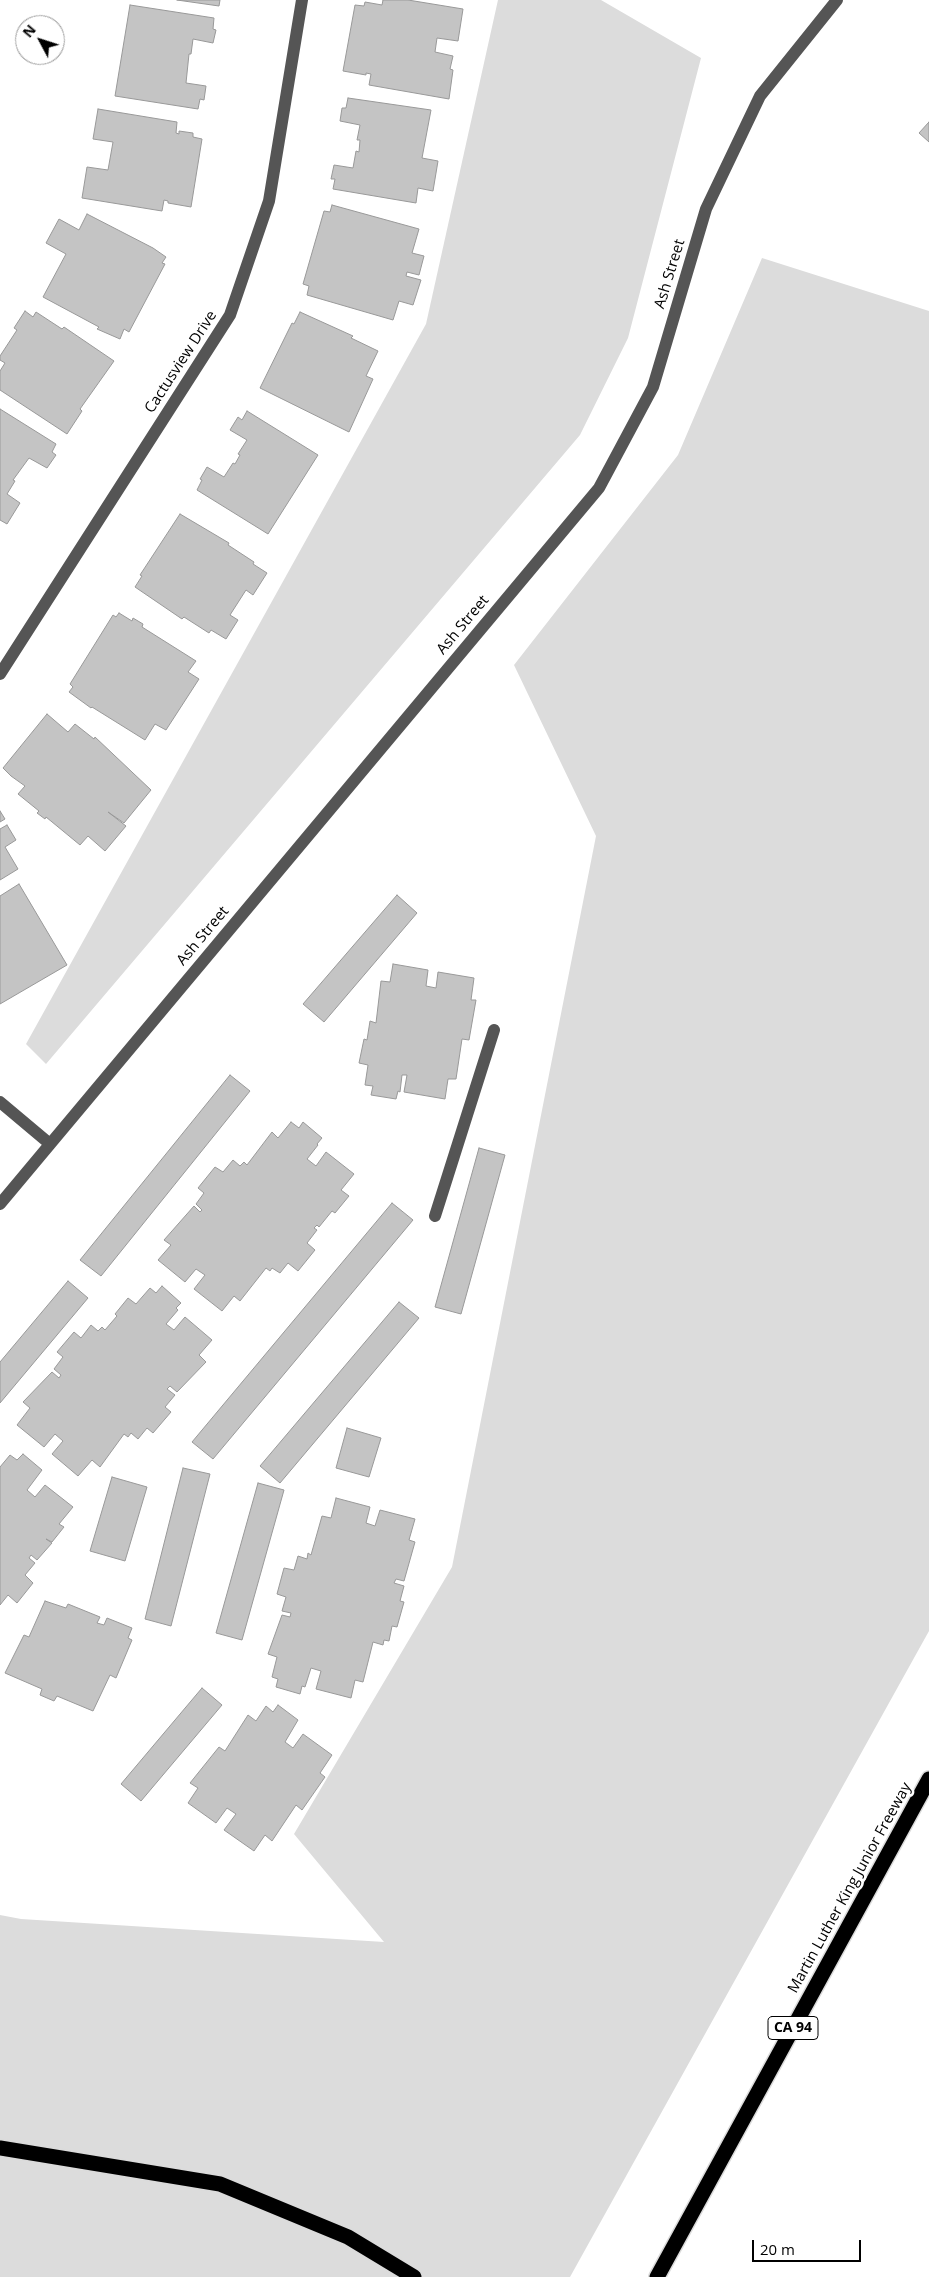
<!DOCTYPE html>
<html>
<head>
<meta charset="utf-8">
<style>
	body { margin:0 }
	#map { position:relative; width:929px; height:2277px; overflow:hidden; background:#fff; font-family:"Open Sans",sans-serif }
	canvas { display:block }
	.north { position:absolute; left:15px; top:15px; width:50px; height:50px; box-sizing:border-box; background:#fff; border:1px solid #999; border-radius:50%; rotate:310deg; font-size:14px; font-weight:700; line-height:20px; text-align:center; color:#000 }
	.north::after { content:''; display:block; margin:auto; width:18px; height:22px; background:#000; clip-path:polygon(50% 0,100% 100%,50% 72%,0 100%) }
	.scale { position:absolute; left:752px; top:2240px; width:109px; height:22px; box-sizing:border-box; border:2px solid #000; border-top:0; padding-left:6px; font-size:15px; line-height:18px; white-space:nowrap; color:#000; -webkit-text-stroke:4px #fff; paint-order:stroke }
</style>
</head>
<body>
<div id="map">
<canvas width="929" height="2277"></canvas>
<div class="north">N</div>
<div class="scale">20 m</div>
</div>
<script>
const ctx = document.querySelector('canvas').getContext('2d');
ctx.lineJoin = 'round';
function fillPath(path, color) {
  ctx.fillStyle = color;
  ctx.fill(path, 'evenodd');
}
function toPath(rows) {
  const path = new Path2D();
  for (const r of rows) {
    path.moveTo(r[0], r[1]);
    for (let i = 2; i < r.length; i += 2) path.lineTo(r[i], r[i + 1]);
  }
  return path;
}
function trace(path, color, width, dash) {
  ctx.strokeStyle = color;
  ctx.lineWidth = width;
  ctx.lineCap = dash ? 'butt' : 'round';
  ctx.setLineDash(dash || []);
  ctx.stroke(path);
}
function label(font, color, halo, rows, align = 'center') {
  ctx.font = font + ' "Open Sans",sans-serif';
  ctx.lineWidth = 5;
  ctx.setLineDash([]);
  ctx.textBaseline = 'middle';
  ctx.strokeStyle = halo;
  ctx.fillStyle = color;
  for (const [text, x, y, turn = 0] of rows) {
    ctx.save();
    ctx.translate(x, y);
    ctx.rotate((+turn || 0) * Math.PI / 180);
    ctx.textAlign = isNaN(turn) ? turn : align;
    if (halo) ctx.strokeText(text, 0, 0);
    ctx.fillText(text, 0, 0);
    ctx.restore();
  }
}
fillPath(toPath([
	[498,0,601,0,701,58,628,338,580,435,46,1064,26,1044,426,324],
	[762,258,929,311,929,1631,570,2277,0,2277,0,1915,21,1919,384,1942,294,1834,452,1567,596,836,514,665,678,455]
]), '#dcdcdc');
const building = toPath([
	[177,0,220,0,219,6,177,0],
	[383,0,408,0,463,9,458,41,437,38,435,52,453,56,450,69,453,70,449,99,369,85,371,74,366,73,366,75,343,71,355,5,364,6,365,2,382,5,383,0],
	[130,5,214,18,213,29,216,30,213,43,193,39,191,54,189,54,186,83,206,86,204,100,200,99,198,109,115,96,130,5],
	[348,98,431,110,422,158,438,161,433,191,418,188,416,203,333,189,335,179,331,179,334,165,353,168,356,151,359,152,360,140,357,140,360,125,340,121,342,108,346,108,348,98],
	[98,109,177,122,176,133,179,134,179,131,193,133,193,137,202,139,191,207,168,203,168,201,164,200,162,211,82,198,87,167,108,170,113,142,93,139,98,109],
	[929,122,929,142,919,133,929,122],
	[332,205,419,229,412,253,424,256,419,275,407,272,406,276,421,280,413,305,399,301,393,320,307,295,309,286,303,284,324,211,330,212,332,205],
	[87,214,153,248,166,257,162,263,165,264,129,332,124,329,120,339,97,329,99,327,43,297,66,254,46,243,59,219,79,230,87,214],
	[25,311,33,317,36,312,62,329,64,327,114,361,80,409,82,411,67,434,0,390,0,371,5,363,0,360,0,356,17,330,14,328,25,311],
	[300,312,353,336,351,338,378,351,366,376,373,379,349,432,260,388,292,323,294,324,300,312],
	[0,409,56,444,52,452,56,455,47,468,29,458,13,480,15,481,7,494,20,503,7,524,0,520,0,409],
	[247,411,318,455,268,534,197,490,202,480,200,479,207,467,224,477,233,463,235,464,240,455,238,454,247,440,230,430,238,417,242,420,247,411],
	[180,514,229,543,228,545,254,562,253,564,267,573,253,595,246,590,230,615,238,620,226,639,211,630,209,633,184,617,182,619,135,587,142,576,140,575,180,514],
	[119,613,132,621,133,618,143,624,142,627,196,661,188,672,199,679,166,730,155,724,145,740,92,707,91,708,69,692,73,687,70,684,113,615,116,617,119,613],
	[47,714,68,732,75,724,94,739,95,737,151,790,124,823,108,812,126,826,105,851,88,836,80,845,46,817,45,819,37,813,39,811,18,794,25,786,11,776,3,768,47,714],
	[0,811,5,819,0,822,0,811],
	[7,825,16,840,5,847,18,869,0,880,0,829,7,825],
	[19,884,67,965,0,1004,0,896,19,884],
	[397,895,417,913,324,1022,303,1004,397,895],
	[393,964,428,970,426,986,436,988,438,972,474,978,471,1000,476,1000,469,1040,462,1039,456,1079,448,1079,445,1099,404,1092,407,1075,402,1075,400,1092,398,1091,396,1099,371,1095,373,1086,365,1085,368,1065,359,1063,364,1039,367,1040,370,1021,376,1023,381,981,390,982,393,964],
	[230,1075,250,1091,101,1276,80,1260,230,1075],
	[291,1122,299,1128,303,1122,322,1138,317,1144,318,1145,307,1159,316,1166,326,1152,354,1174,341,1190,349,1196,335,1213,332,1211,319,1227,317,1225,314,1228,317,1230,307,1243,315,1250,298,1271,288,1263,280,1273,272,1268,270,1271,266,1268,240,1301,234,1296,222,1311,194,1289,205,1275,196,1269,185,1282,158,1260,171,1245,164,1240,194,1206,200,1212,202,1210,196,1204,204,1193,198,1188,215,1167,223,1172,233,1160,240,1166,244,1162,247,1165,272,1132,278,1138,291,1122],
	[479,1148,505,1155,461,1314,435,1307,479,1148],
	[392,1203,413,1220,213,1459,192,1442,392,1203],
	[68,1281,88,1298,0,1403,0,1362,68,1281],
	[162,1286,181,1303,176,1308,178,1310,166,1324,174,1330,185,1317,212,1340,199,1355,206,1362,177,1392,170,1386,167,1389,175,1395,165,1407,171,1412,153,1433,147,1428,138,1439,131,1433,128,1437,124,1434,100,1467,92,1460,78,1476,52,1454,63,1441,55,1434,44,1447,17,1425,30,1408,23,1402,52,1372,59,1378,61,1375,54,1369,63,1357,57,1352,74,1332,81,1338,91,1325,98,1331,102,1327,105,1330,117,1316,115,1314,128,1298,136,1304,150,1288,156,1293,162,1286],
	[399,1302,419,1318,280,1483,260,1466,399,1302],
	[347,1428,381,1438,369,1477,336,1468,347,1428],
	[23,1454,42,1470,27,1490,35,1497,45,1485,73,1507,59,1524,64,1527,52,1542,46,1539,52,1543,37,1560,31,1555,29,1558,35,1563,25,1575,33,1583,17,1603,8,1595,0,1605,0,1467,10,1455,17,1460,23,1454],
	[183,1468,210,1474,171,1626,145,1619,183,1468],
	[112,1477,147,1487,125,1561,90,1551,112,1477],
	[258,1483,284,1490,242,1640,216,1633,258,1483],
	[336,1498,370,1507,366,1523,375,1526,380,1510,415,1519,409,1540,415,1542,404,1581,396,1579,394,1583,404,1586,400,1601,404,1602,397,1627,392,1626,389,1641,384,1640,383,1645,373,1642,363,1682,355,1680,351,1698,316,1689,321,1671,311,1668,305,1687,302,1686,300,1694,276,1687,278,1679,272,1677,277,1657,268,1654,282,1615,290,1617,291,1613,282,1611,286,1597,277,1594,284,1568,294,1570,298,1556,307,1559,308,1553,311,1555,322,1516,331,1518,336,1498],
	[45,1601,66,1608,68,1604,100,1617,97,1623,104,1625,107,1618,132,1628,128,1638,132,1640,116,1678,110,1675,93,1711,57,1696,54,1701,40,1695,42,1689,5,1673,24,1635,29,1637,45,1601],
	[202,1688,222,1705,141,1801,121,1784,202,1688],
	[278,1705,298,1720,285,1742,293,1748,303,1734,332,1755,320,1773,325,1777,302,1810,296,1805,272,1841,265,1835,254,1851,224,1830,236,1814,227,1808,216,1823,188,1803,198,1788,190,1783,219,1747,225,1751,248,1715,256,1721,266,1706,273,1712,278,1705]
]);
fillPath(building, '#c4c4c4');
trace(building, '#999', 1);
const highway = toPath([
	[0,2148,220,2184,348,2237,414,2277],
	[657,2277,929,1779]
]);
trace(highway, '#dbdbdb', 18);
trace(toPath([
	[0,674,230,315,269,201,302,0],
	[0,1102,50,1144],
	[0,1204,599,488,653,387,706,209,760,96,837,0],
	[435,1216,494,1030]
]), '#555', 12);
trace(highway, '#000', 15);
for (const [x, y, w] of [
	[793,2028,50]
]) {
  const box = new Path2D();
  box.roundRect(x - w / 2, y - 11.5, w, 23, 4);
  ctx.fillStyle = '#fff';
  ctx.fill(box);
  trace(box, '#000', 1);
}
label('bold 14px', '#000', null, [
	["CA 94",793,2028]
]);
label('15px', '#000', '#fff', [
	["Ash Street",670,274,-73],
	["Cactusview Drive",181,362,-57],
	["Ash Street",463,625,-50],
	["Ash Street",203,936,-50],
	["Martin Luther King Junior Freeway",850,1888,-61]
]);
</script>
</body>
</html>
